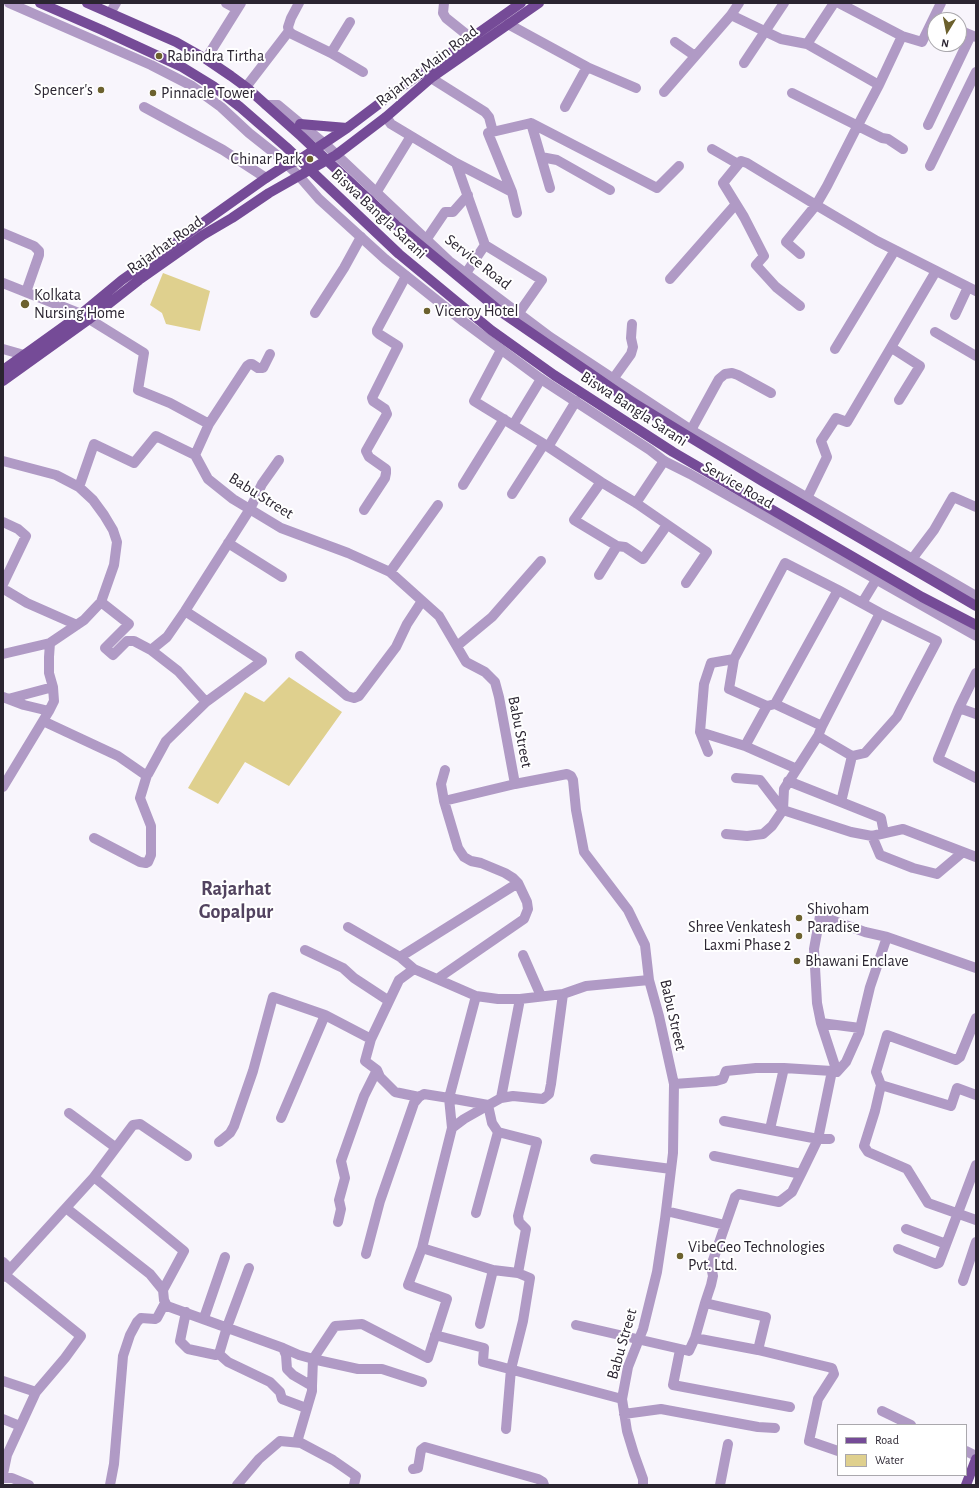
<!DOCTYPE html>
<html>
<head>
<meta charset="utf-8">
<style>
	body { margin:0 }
	#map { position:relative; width:979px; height:1488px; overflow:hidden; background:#f8f5fc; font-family:"Alegreya Sans",sans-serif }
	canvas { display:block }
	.frame { position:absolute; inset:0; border:4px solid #2b2531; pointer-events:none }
	.legend { position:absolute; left:837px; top:1424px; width:130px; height:52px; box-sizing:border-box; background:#fff; border:1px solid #aaa8ad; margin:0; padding:5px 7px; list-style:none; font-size:12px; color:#2b2531 }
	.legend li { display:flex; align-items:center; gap:8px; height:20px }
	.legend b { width:20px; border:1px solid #aaa8ad }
	.north { position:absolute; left:927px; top:12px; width:40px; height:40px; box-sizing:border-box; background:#fff; border:1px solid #aaa8ad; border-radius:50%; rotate:190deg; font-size:11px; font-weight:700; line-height:16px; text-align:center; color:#2b2531 }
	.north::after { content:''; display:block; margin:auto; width:14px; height:18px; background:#6c612e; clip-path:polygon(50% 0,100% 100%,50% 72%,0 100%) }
</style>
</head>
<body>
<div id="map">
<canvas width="979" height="1488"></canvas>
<div class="frame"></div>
<ul class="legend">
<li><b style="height:5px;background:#754b97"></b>Road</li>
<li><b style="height:11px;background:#dfd08e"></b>Water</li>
</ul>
<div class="north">N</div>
</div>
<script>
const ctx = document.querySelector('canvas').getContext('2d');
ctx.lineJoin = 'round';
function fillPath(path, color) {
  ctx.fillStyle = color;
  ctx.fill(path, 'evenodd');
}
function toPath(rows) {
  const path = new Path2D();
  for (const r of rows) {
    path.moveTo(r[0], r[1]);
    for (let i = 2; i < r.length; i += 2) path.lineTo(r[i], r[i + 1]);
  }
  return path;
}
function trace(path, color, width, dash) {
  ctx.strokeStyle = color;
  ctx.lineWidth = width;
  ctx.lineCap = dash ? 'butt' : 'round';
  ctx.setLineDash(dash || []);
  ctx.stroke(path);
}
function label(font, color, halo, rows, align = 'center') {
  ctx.font = font + ' "Alegreya Sans",sans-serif';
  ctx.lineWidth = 4;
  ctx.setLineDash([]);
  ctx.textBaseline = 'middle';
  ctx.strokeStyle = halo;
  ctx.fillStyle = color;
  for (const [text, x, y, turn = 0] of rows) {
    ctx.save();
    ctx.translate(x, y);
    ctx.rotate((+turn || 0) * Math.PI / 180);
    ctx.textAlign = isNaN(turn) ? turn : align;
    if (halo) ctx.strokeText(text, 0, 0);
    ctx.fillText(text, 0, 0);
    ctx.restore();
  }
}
fillPath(toPath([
	[163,273,210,291,200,331,166,324,162,313,150,305],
	[289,677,342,712,289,786,245,762,218,804,188,788,245,692,264,702]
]), '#dfd08e');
trace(toPath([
	[226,3,237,9],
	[299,3,291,18,288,27,289,31,292,34,331,53,363,72],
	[444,3,443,13,446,18,471,38],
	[739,3,731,15,781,39,807,44,879,85],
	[839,3,902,36],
	[110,13,116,3],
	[508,24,587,67,636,88],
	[959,30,976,37],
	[675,42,695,56],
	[807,44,834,3],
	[331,53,350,22],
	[206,59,241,3],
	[744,63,784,3],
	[431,78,485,112,489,117,493,132],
	[246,87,289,31],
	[664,92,731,15],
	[792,93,882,138,888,139,903,149],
	[144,107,223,150,266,178],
	[565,107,587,67],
	[386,117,391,124,456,163,512,192],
	[531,123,657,188,679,166],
	[928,125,971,35],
	[712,149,738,164],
	[541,157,557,160,610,190],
	[456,163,485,245,542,280,514,320],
	[930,166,976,72],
	[376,193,411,136],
	[517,213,512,192,488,133,531,123,550,188],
	[3,233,34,246,39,251,39,255,26,292],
	[426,240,445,212,453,212,468,195],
	[800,254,786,242,816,205,827,186,858,125,879,85,902,36,922,42,941,3],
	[466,273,485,245],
	[670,279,736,204],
	[3,283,81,314,144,353,138,390,170,403,209,424,195,455,208,479,233,499,281,528,348,553,390,572,439,616,466,662,485,672,495,682,499,697,515,784,567,774,571,776,573,780,576,810,584,852,628,910,645,945,649,980,659,1016,674,1084,673,1153,665,1219,657,1272,643,1329,628,1367,622,1399,627,1431,634,1454,643,1479,643,1485],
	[800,306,776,287,756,265,764,256,744,217,723,183,741,161,747,163,816,205,877,241,976,291],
	[315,313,344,268,361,237],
	[955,315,968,287],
	[935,332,976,356],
	[892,348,920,366,899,400],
	[3,349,24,355],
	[835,349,895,250],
	[501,350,474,401,544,444,601,482,636,503,707,552,686,583],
	[613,379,631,354,633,347,631,338,632,324],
	[209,424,247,366,250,364,252,364,258,368,263,368,270,354],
	[513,425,541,379],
	[691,430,714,388,719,379,725,374,732,373,738,375,771,393],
	[548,447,576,401],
	[3,461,56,475,79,487,93,500,104,515,113,530,117,542,114,565,101,602,84,620,50,643,49,657,49,673,53,687,54,701,49,711,3,787],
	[601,482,574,520,617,546,625,547,643,559,667,525],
	[463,485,504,419],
	[79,487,94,444,134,463,156,436,195,455],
	[512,494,544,444],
	[807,498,827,457,821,441,836,418,847,422,936,271],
	[636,503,664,461],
	[364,510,385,478,386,473,386,469,369,457,366,451,387,414,385,409,373,401,372,398,398,346,379,334,377,332,377,330,406,276],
	[3,522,18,529,26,536,3,584],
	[228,543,282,577],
	[912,559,934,530,953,497,976,507],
	[390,572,438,505],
	[599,575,617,546],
	[838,590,880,613],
	[7,591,27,603,77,625],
	[101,602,129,624,105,648,113,655,127,641,134,641,151,650,167,637,185,611,250,509,262,484,279,460],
	[862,603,876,580],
	[185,611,262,661,206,702],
	[457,646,492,617,541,561],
	[3,654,50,643],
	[300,656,347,696,354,698,359,696,396,647,407,624,422,601],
	[976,673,959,708,938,759,976,778],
	[3,697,24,705,49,711],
	[8,699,53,687],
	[775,704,822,726],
	[767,706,729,689,734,659,785,563,838,590,775,704,767,706,745,746,797,769],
	[959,708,976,714],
	[43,721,118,756,144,774,148,774,166,741,206,702,178,671,151,650],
	[700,732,745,746],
	[818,736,852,756,865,753,897,717,937,641,880,613,822,726,818,736,784,789,783,810,851,832,872,836,903,829,976,857],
	[708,752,700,732,704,684,711,663,734,659],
	[852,756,841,802,881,818,884,833],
	[788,781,841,802],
	[444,801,515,784],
	[726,834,747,836,763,834,772,826,783,810,760,780,736,778],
	[872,836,880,855,913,868,937,874,963,852],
	[94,838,140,862,146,863,148,862,151,855,151,826,140,798,147,775],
	[348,927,400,957,414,969],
	[305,950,343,968,354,978,389,1001],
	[523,955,541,996],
	[400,957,518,883],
	[437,979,524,919,528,909,527,902,518,883,513,878,505,873,481,863,471,861,464,857,458,848,444,801,441,784,445,770],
	[821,1023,860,1028],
	[837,1072,821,1023,817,1003,814,949,820,916,865,932,887,937,976,968],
	[837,1072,846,1062,859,1033,870,987,887,937],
	[674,1084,716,1081,723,1079,726,1071,756,1068,784,1068,832,1071,837,1072],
	[881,1085,876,1072,887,1035,956,1060,960,1057,976,1018],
	[976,1095,957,1088,951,1106,881,1085,875,1111,864,1146,868,1152,907,1169,928,1203,976,1220],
	[419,1097,395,1092,380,1077,377,1070,365,1061,371,1039,399,980,414,969,476,996,498,999,520,999,563,994,586,986,649,980],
	[501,1098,520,999],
	[69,1113,115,1147],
	[281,1118,325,1015],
	[724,1121,818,1139,830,1139],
	[452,1128,449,1098,488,1105,492,1123,498,1132,537,1142,518,1216,519,1222,526,1229,518,1273],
	[770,1129,784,1068],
	[219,1142,230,1133,234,1126,253,1071,273,997,325,1015,371,1039],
	[595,1159,671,1169],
	[801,1174,818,1139,832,1071],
	[94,1177,184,1251,163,1290],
	[66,1208,150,1274,163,1290,164,1300,167,1306,283,1348,286,1355,287,1369,293,1375,312,1386,312,1391,297,1442],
	[666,1211,725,1225],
	[476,1213,498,1132],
	[338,1222,341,1209,339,1200,345,1178,341,1161,364,1096,377,1070],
	[906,1229,946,1244],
	[422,1248,493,1270,518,1273,530,1278,523,1321,511,1369,506,1429],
	[898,1249,936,1264,939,1263,976,1165],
	[366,1254,380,1201,414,1103,419,1097,424,1094,449,1098,476,996],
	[3,1262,10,1269],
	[3,1277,94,1177,133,1125,140,1124,187,1156],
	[963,1281,976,1242],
	[705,1303,766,1317,758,1350],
	[186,1312,180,1341,188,1349,216,1355,219,1354,227,1327,249,1268],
	[204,1318,225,1257],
	[480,1324,493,1270],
	[576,1325,689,1351,695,1338,705,1303,711,1285,713,1276,711,1266,735,1197,739,1194,779,1202,792,1192,801,1174,714,1156],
	[435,1335,484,1348,483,1362,622,1399],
	[695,1338,758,1350,832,1368,834,1374,818,1399,809,1441,838,1451],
	[283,1348,299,1355,317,1360,358,1369,382,1369,422,1382],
	[680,1350,673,1385,790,1407],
	[219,1354,228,1362,270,1382,280,1392,282,1399,306,1408],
	[3,1381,36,1392],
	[312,1386,313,1359,335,1326,362,1324,428,1358,447,1299,408,1285,422,1248,452,1128,464,1119,501,1098,513,1096,543,1099,549,1094,551,1084,563,994],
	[882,1411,911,1425],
	[624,1414,661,1409,758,1427,775,1428],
	[3,1419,20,1426],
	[966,1451,976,1456],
	[413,1469,418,1468,421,1450,425,1447,538,1479,543,1482,544,1485],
	[3,1474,7,1455,36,1392,65,1358,81,1336,5,1275],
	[3,1478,12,1478,29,1485],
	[110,1485,114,1464,123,1356,130,1335,137,1322,141,1318,155,1319,157,1318,165,1303],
	[237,1485,259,1459,280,1441,301,1443,333,1460,356,1476,354,1485],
	[720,1485,728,1444]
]), '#b09ac5', 10);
trace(toPath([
	[9,3,151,65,192,86,221,107,249,133,278,156,299,176,319,199,385,259,464,322,541,379,650,450,664,461,690,474,976,636],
	[266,105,278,105,325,144,449,261,550,337,691,430,976,596]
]), '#b09ac5', 10);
trace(toPath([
	[40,3,102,30,182,67,213,86,240,107,286,147,399,254,491,330,554,375,673,452,922,597,976,625],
	[87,3,176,42,206,59,231,76,246,87,301,136,396,225,501,312,632,402,762,481,976,606],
	[300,124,347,128],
	[3,370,81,314,122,280,173,244,266,178,286,165,299,160,347,128,396,91,521,3],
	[3,381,88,320,139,280,203,235,232,218,269,193,336,155,386,117,431,78,539,3],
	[966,1485,976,1459]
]), '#754b97', 10);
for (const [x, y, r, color] of [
	[159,56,4,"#6c612e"],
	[101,90,4,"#6c612e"],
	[153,93,4,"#6c612e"],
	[310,159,4,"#6c612e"],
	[25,304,5,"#6c612e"],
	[427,311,4,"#6c612e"],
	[799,918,4,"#6c612e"],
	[799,936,4,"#6c612e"],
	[797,961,4,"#6c612e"],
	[680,1256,4,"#6c612e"]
]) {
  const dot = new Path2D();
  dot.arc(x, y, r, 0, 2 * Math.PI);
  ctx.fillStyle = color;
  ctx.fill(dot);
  trace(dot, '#fff', 1.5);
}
label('16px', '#2b2531', '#fff', [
	["Rabindra Tirtha",167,56],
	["Spencer's",93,90,"right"],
	["Pinnacle Tower",161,93],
	["Chinar Park",302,159,"right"],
	["Kolkata",34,295],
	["Nursing Home",34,313],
	["Viceroy Hotel",435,311],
	["Shivoham",807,909],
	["Paradise",807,927],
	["Shree Venkatesh",791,927,"right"],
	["Laxmi Phase 2",791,945,"right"],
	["Bhawani Enclave",805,961],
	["VibeGeo Technologies",688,1247],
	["Pvt. Ltd.",688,1265]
], 'left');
label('16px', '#2b2531', '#fff', [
	["Rajarhat Main Road",427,66,-37],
	["Biswa Bangla Sarani",379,214,43],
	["Rajarhat Road",165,245,-35],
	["Service Road",478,262,38],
	["Biswa Bangla Sarani",634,409,33],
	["Service Road",738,485,30],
	["Babu Street",261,496,32],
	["Babu Street",520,732,79],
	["Babu Street",673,1015,77],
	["Babu Street",622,1344,-74]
]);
label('bold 20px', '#52435f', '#fff', [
	["Rajarhat",236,889],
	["Gopalpur",236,912]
]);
</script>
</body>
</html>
